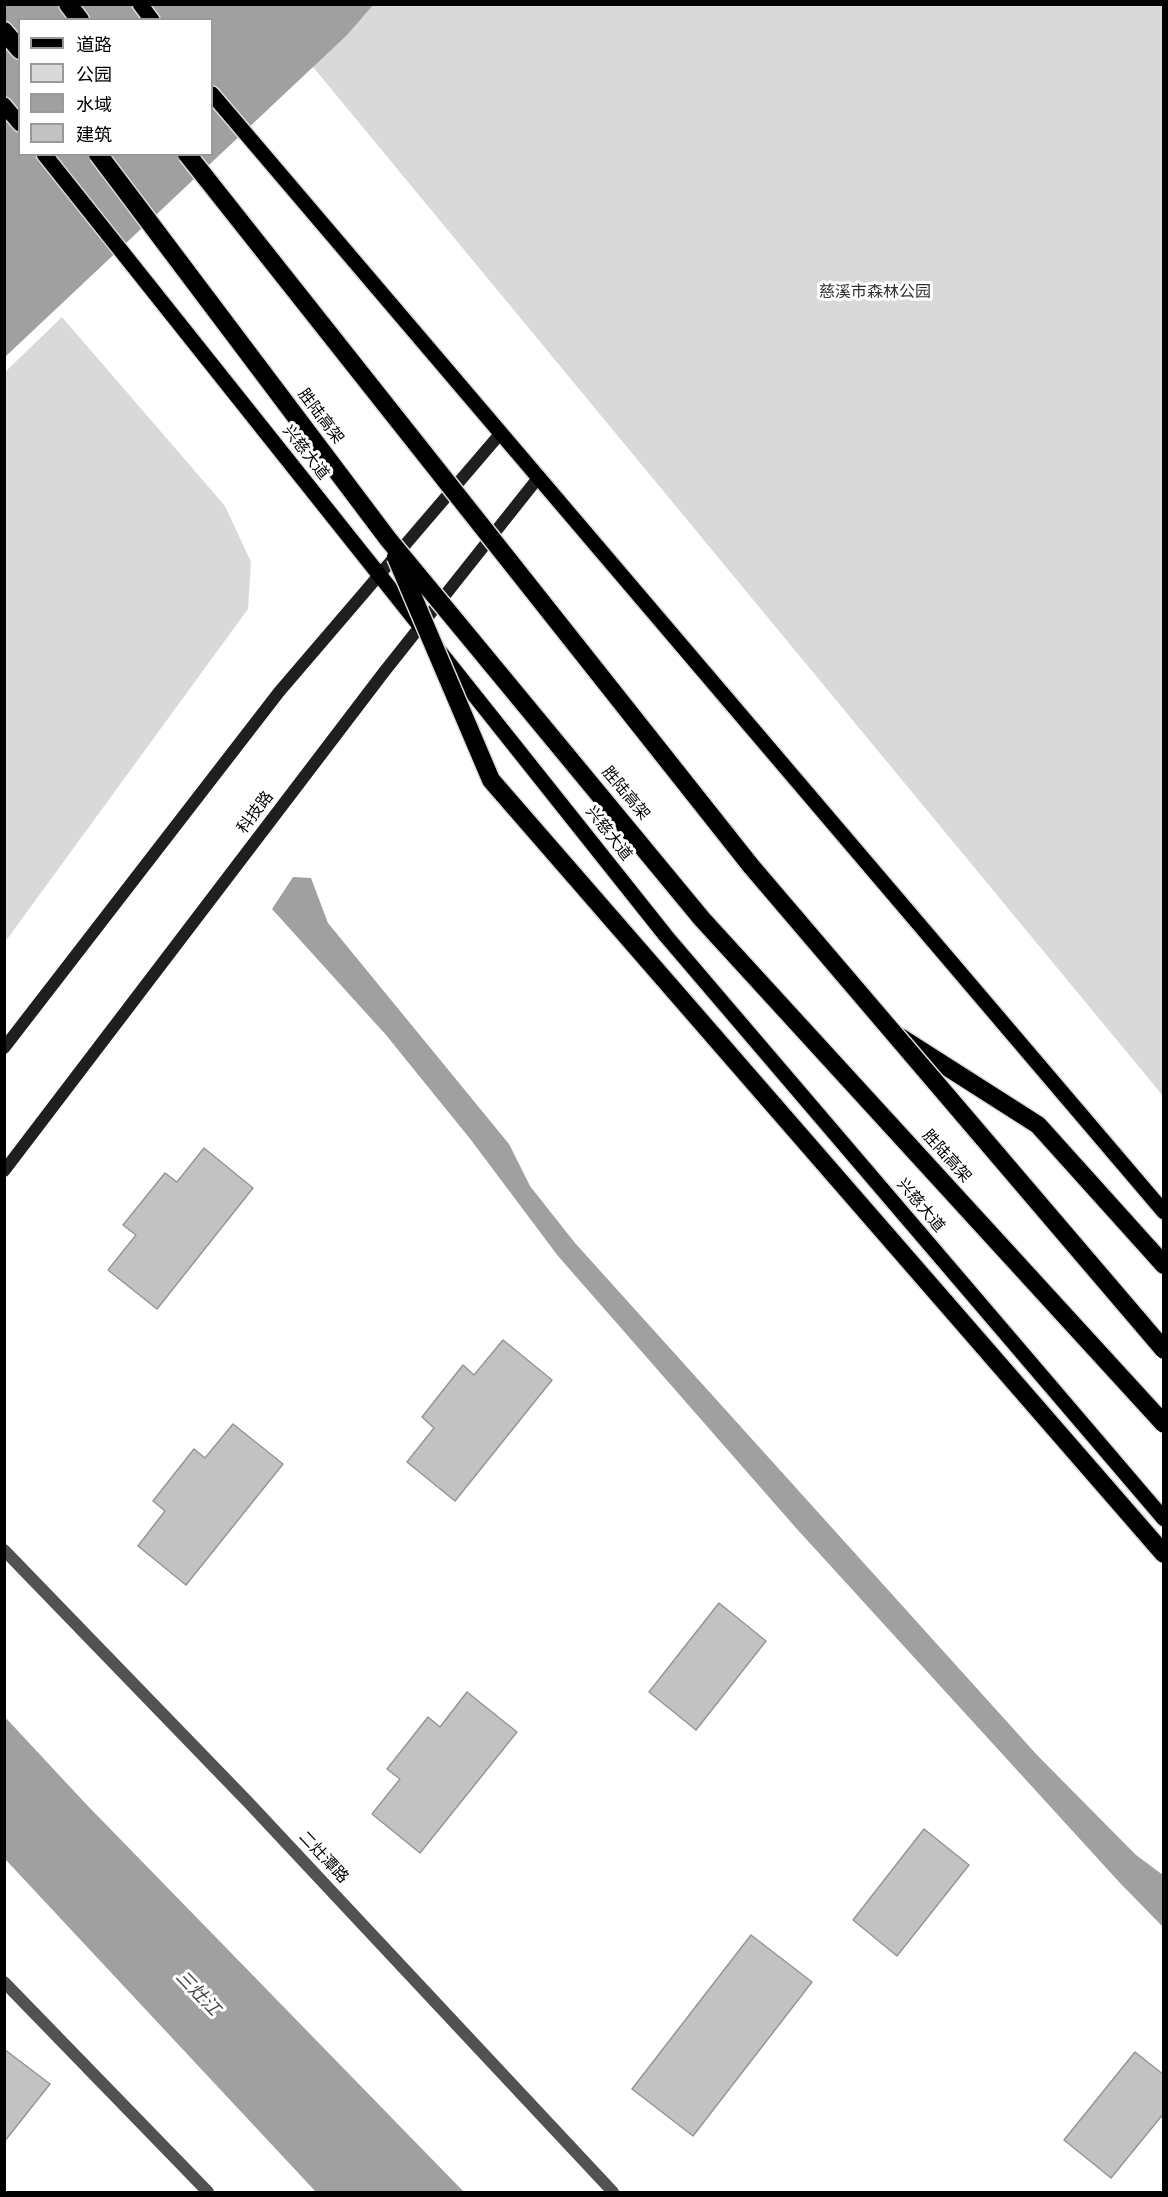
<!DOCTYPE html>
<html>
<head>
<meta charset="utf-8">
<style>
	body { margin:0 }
	#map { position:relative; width:1168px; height:2197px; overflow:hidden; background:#fff; font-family:"Nunito Sans","Noto Sans SC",sans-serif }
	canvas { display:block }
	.frame { position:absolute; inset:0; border:6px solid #000; pointer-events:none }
	.legend { position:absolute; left:18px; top:18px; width:195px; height:138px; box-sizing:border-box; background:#fff; border:2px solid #999; margin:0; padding:8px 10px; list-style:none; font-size:18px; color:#000 }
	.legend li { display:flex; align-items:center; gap:12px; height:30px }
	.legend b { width:30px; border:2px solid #999 }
</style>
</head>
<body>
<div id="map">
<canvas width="1168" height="2197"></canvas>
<div class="frame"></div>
<ul class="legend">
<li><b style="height:8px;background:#000"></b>道路</li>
<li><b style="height:16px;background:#d9d9d9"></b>公园</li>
<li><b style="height:16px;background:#a0a0a0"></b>水域</li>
<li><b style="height:16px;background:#c2c2c2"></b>建筑</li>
</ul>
</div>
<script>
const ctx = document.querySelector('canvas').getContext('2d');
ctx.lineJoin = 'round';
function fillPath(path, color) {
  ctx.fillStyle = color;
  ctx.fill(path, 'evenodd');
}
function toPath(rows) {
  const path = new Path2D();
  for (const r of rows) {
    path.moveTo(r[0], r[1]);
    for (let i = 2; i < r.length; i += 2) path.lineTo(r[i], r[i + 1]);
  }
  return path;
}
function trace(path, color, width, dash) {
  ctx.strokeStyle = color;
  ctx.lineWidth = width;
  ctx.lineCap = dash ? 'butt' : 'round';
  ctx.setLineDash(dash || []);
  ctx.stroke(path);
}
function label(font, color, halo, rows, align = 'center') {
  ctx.font = font + ' "Nunito Sans","Noto Sans SC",sans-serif';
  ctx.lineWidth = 6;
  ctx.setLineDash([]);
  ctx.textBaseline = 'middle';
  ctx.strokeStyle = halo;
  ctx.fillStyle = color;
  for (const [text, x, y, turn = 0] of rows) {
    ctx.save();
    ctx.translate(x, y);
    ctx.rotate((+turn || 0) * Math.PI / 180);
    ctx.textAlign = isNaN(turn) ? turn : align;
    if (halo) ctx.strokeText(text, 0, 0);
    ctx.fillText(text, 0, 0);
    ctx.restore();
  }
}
fillPath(toPath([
	[286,5,1163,5,1163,1096,313,67],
	[62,317,225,506,251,562,248,609,5,942,5,372]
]), '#d9d9d9');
fillPath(toPath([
	[5,5,373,5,347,35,5,357],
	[20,20,212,20,212,154,20,154],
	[293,877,311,878,328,923,509,1144,530,1186,575,1243,1037,1755,1136,1855,1163,1875,1163,1927,1120,1883,796,1528,558,1256,471,1140,386,1035,272,909],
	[4,1716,86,1804,464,2192,316,2192,5,1859]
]), '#a0a0a0');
const building = toPath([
	[204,1148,253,1188,157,1309,108,1270,136,1235,123,1225,165,1173,177,1182,204,1148],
	[503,1340,552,1380,455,1501,407,1462,434,1428,422,1417,463,1365,474,1375,503,1340],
	[233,1424,283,1464,186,1585,138,1546,165,1511,153,1501,194,1449,205,1458,233,1424],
	[719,1603,766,1641,696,1730,649,1692,719,1603],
	[467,1692,517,1732,420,1853,372,1814,400,1779,387,1769,428,1717,440,1727,467,1692],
	[924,1829,969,1865,897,1956,853,1920,924,1829],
	[751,1935,812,1982,693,2136,632,2089,751,1935],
	[4,2049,50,2084,4,2142,4,2049],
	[1135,2052,1164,2075,1164,2113,1111,2178,1064,2140,1135,2052]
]);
fillPath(building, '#c2c2c2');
trace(building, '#969696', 1.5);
const primary = toPath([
	[140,4,152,20],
	[212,94,1164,1212],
	[4,105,20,124],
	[44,154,424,631],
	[440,652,666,936,1164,1519]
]);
const highway = toPath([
	[68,4,80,20],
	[4,31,20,50],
	[900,1037,1038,1125,1164,1265]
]);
trace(primary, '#dbdbdb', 18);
trace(highway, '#dbdbdb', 21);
trace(toPath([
	[4,1982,208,2192]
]), '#525252', 12);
trace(toPath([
	[4,1550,247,1801,613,2192]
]), '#525252', 12);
trace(toPath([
	[4,1048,279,692,500,434],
	[4,1171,384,672,538,478]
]), '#1f1f1f', 12);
trace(primary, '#000', 15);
trace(highway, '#000', 18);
const highwayBridge = toPath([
	[98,154,388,539,702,919,1164,1424],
	[187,154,751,866,1164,1350],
	[396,557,491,780,1164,1554]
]);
trace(highwayBridge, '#dbdbdb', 21, []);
trace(highwayBridge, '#000', 18);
label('16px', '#303030', '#fff', [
	["慈溪市森林公园",875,293]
]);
label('16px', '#000', '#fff', [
	["胜陆高架",320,417,53],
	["兴慈大道",305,453,52],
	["胜陆高架",625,794,50],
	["科技路",256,813,-53],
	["兴慈大道",608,834,52],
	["胜陆高架",946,1157,48],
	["兴慈大道",920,1206,50],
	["二灶潭路",323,1858,47]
]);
label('italic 18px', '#414141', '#fff', [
	["三灶江",197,1994,46]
]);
</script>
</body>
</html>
